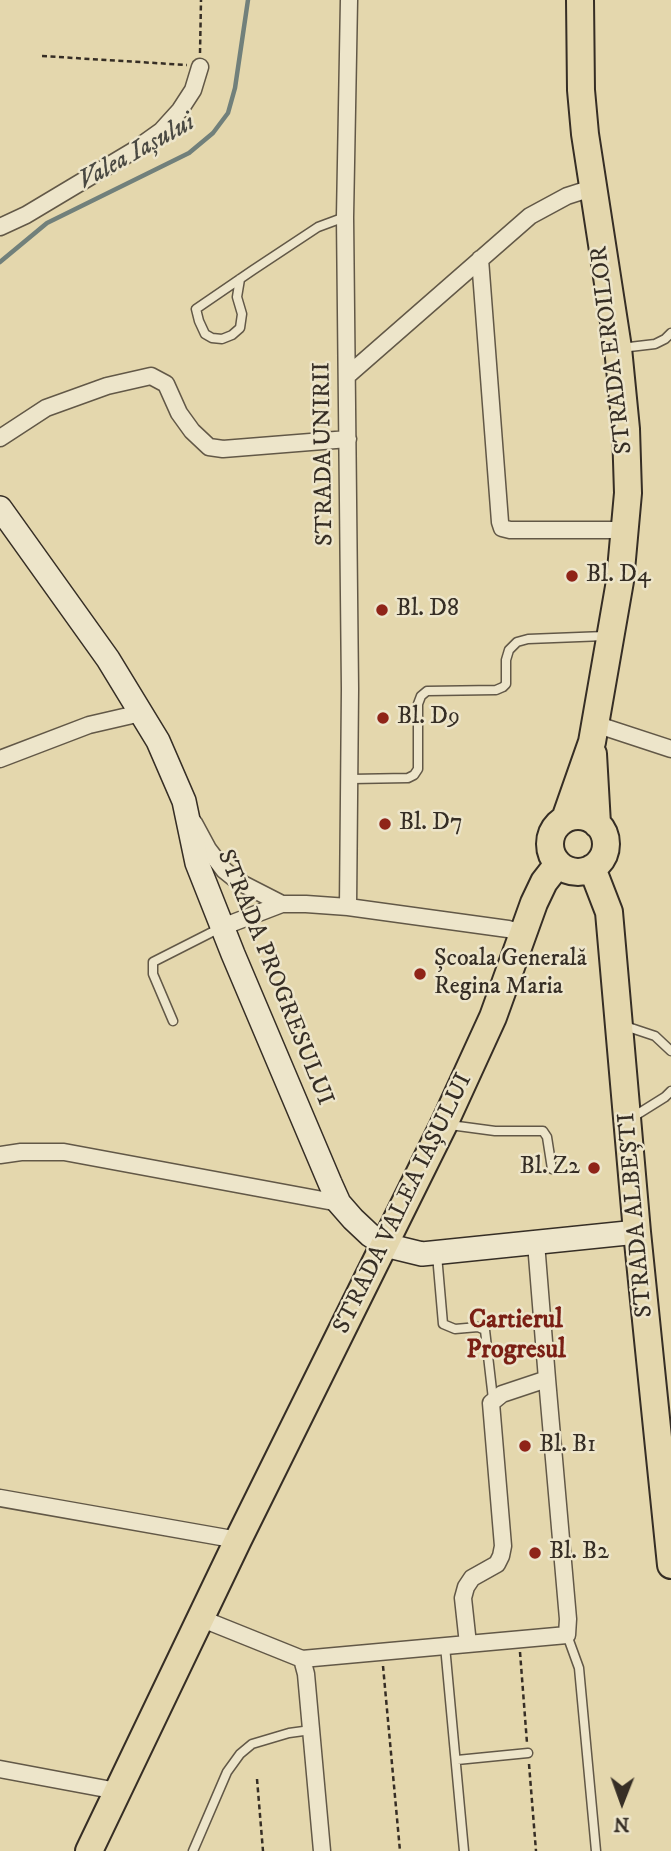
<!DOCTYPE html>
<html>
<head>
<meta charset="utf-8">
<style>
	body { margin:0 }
	#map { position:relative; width:671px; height:1851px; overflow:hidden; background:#e4d7ad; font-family:"IM FELL DW Pica",serif }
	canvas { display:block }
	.north { position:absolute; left:587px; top:1767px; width:70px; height:70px; -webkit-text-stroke:5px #ede5ca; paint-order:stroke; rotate:181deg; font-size:19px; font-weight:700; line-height:28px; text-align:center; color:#362e25 }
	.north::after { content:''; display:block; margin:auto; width:24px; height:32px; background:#362e25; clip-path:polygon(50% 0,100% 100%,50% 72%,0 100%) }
</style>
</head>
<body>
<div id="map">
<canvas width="671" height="1851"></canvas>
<div class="north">N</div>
</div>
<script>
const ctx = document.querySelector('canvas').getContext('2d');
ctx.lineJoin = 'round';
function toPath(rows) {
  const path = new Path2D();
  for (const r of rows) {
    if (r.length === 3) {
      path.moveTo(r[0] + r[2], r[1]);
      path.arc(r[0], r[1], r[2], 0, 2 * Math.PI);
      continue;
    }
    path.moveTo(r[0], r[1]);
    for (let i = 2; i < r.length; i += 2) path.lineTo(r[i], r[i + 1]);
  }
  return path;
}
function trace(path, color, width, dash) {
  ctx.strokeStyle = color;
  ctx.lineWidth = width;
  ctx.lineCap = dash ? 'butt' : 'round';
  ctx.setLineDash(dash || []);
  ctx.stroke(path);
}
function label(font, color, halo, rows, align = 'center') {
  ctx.font = font + ' "IM FELL DW Pica",serif';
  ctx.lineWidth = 5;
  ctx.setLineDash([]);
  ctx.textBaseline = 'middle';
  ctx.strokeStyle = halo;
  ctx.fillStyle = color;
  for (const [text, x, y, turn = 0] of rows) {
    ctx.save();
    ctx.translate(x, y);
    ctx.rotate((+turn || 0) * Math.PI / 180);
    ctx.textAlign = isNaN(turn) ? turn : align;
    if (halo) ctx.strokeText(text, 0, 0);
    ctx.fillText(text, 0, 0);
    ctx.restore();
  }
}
trace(toPath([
	[0,262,47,223,189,153,213,133,228,113,235,88,248,0]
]), '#71807b', 4.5);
const lane = toPath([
	[240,279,237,297,242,314,240,328,232,335,222,339,212,338,205,334,199,321,196,309,253,270,318,227,345,217],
	[621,348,655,344,665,339,671,333],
	[351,779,408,778,414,775,418,769,418,704,421,696,427,691,496,690,503,687,506,684,506,660,509,650,517,642,528,639,605,636],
	[173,1021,153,974,153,962,222,927],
	[622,1025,655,1036,671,1051],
	[633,1117,665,1097,671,1091],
	[450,1125,495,1131,543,1131,547,1137,552,1169],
	[437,1255,443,1324,455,1329,478,1327,485,1330,493,1399],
	[567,1635,579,1668,596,1851],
	[445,1646,464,1851],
	[457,1760,528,1753],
	[193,1851,227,1772,240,1754,252,1744,289,1733,311,1730]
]);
const street = toPath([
	[0,227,26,215,133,151,161,131,180,110,193,90,200,67],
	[480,259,500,522,502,528,510,530,625,530],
	[347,376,530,216,567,196,592,188],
	[0,438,46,408,107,386,151,376,166,384,179,413,192,431,209,447,223,449,348,439],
	[595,724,671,749],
	[0,759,89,725,141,713],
	[194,823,208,849,224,870,239,882,282,904],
	[348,907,350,689,345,217,349,0],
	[222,927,282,904,306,904,348,907,508,929,522,933],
	[0,1155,21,1152,64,1152,339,1203],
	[0,1498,238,1540],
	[200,1618,302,1659,306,1674,322,1851],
	[468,1644,463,1598,466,1587,472,1578,497,1564,501,1556,503,1546,491,1403,502,1394,547,1379,536,1243],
	[302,1659,567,1635,568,1619,547,1379],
	[0,1769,117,1791]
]);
const secondary = toPath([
	[0,508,108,659,158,741,184,801,197,863,233,954,330,1183,339,1203,353,1219,370,1235,385,1245,422,1254,637,1232]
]);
const primary = toPath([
	[593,754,597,824],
	[578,844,28],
	[565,819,592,742,620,581,628,493,626,429,618,348,585,134,581,90,580,0],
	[592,868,609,912,637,1232,671,1565],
	[89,1851,238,1540,444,1124,493,1017,534,903,544,882,558,864]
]);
trace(lane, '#625847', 11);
trace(street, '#625847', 19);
trace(secondary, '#362e25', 26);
trace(primary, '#362e25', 30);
trace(toPath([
	[200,53,201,0],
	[42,56,187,65],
	[520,1652,527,1743],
	[383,1666,400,1851],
	[529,1764,536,1851],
	[257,1779,263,1851]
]), '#362e25', 2.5, [5, 3.5]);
trace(lane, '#ede5ca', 8);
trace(street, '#ede5ca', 16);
trace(secondary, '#ede5ca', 23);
trace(primary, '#e4d7ad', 26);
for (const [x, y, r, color] of [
	[572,576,7,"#8f2418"],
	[382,610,7,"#8f2418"],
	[383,718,7,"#8f2418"],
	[385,824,7,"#8f2418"],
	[420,974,7,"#8f2418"],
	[594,1168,7,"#8f2418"],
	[525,1446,7,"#8f2418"],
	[535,1553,7,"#8f2418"]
]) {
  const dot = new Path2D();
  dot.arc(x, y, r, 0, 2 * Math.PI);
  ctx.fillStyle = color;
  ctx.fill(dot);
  trace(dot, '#ede5ca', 2.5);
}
label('24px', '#362e25', '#ede5ca', [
	["STRADA EROILOR",613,350,-97],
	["STRADA UNIRII",325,454,-91],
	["STRADA PROGRESULUI",274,978,68],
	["STRADA VALEA IAȘULUI",404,1204,-64],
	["STRADA ALBEȘTI",637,1215,-95]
]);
label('24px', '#362e25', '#ede5ca', [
	["Bl. D4",586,576],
	["Bl. D8",396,610],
	["Bl. D9",397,718],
	["Bl. D7",399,824],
	["Școala Generală",434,960],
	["Regina Maria",434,988],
	["Bl. Z2",580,1168,"right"],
	["Bl. B1",539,1446],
	["Bl. B2",549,1553]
], 'left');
label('italic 26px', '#4a4942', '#ede5ca', [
	["Valea Iașului",137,153,-29]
]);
label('bold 26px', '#7a1f14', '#ede5ca', [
	["Cartierul",516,1322],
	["Progresul",516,1352]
]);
</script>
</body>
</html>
